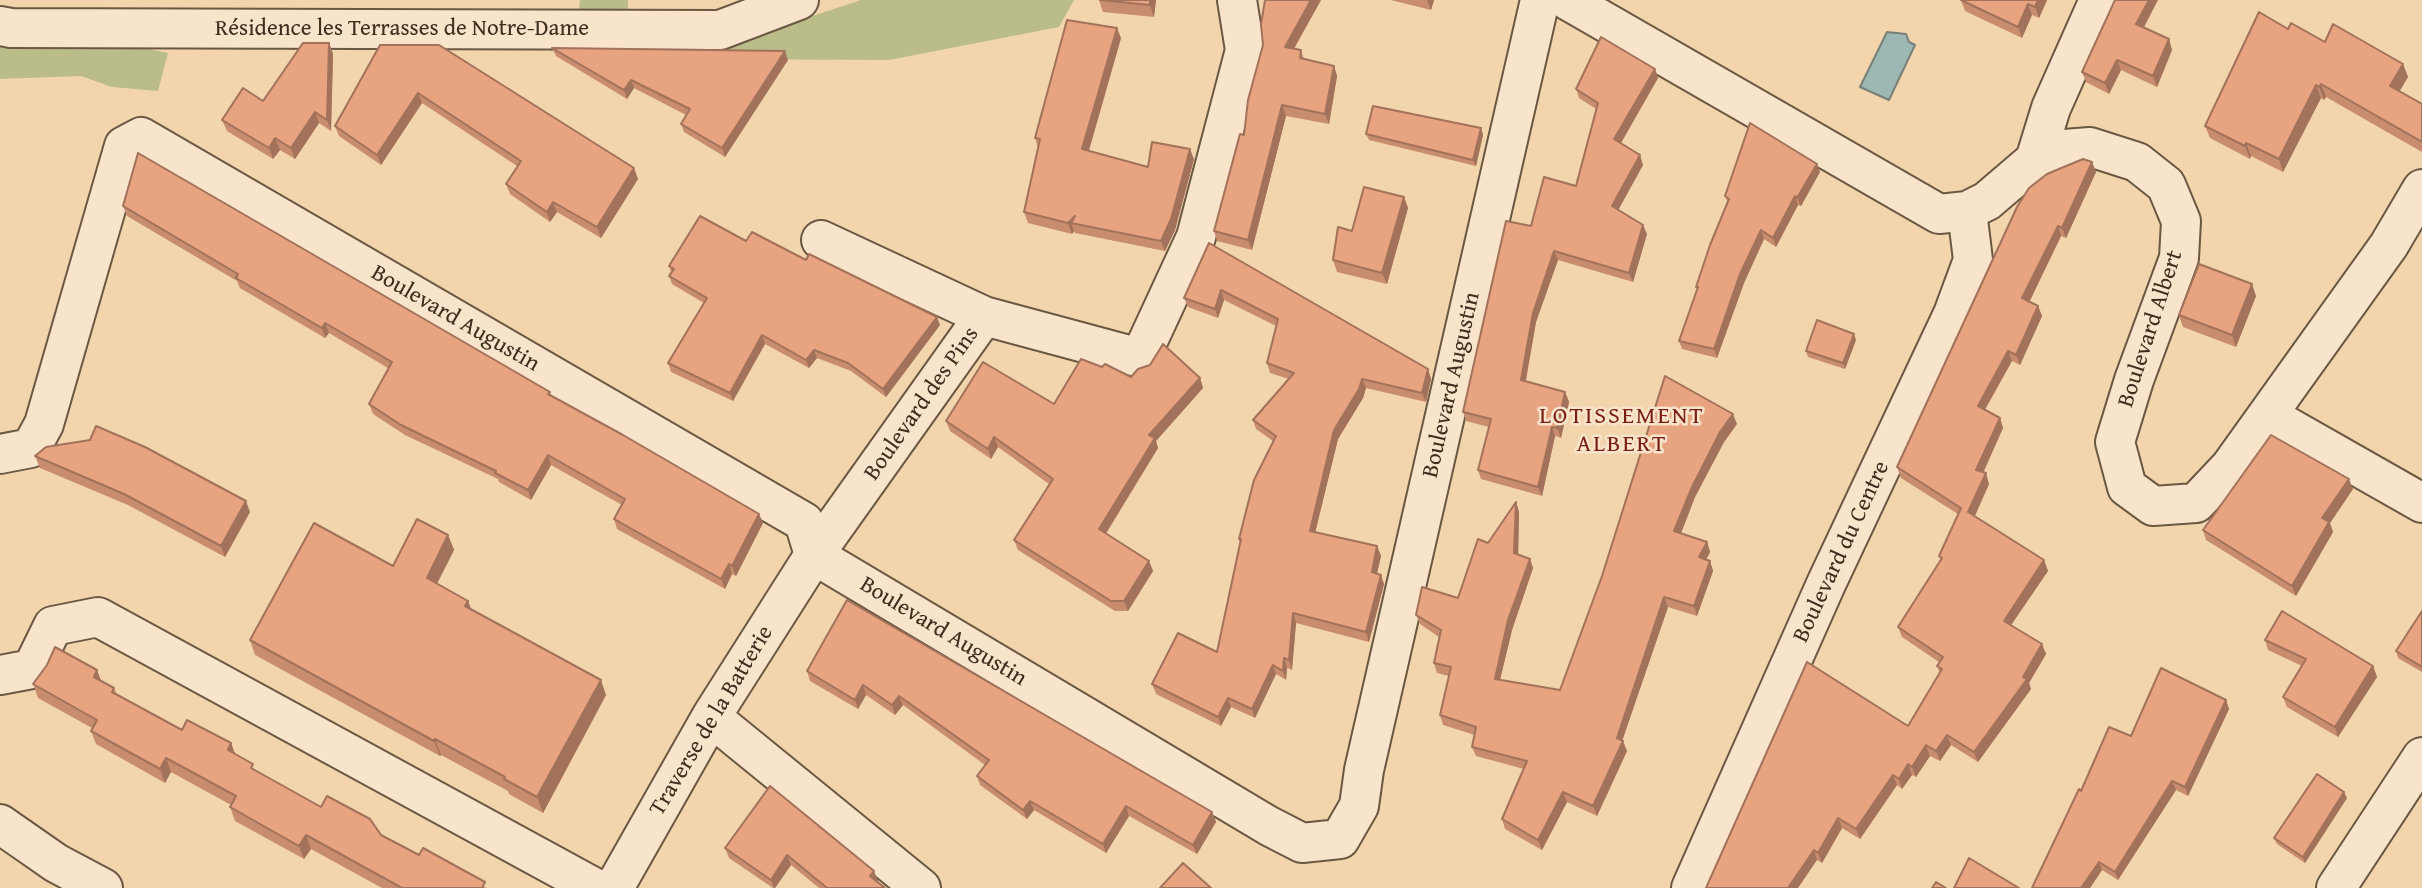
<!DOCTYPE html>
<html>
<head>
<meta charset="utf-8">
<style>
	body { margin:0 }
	canvas { display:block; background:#f2d5ad }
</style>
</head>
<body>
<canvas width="2422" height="888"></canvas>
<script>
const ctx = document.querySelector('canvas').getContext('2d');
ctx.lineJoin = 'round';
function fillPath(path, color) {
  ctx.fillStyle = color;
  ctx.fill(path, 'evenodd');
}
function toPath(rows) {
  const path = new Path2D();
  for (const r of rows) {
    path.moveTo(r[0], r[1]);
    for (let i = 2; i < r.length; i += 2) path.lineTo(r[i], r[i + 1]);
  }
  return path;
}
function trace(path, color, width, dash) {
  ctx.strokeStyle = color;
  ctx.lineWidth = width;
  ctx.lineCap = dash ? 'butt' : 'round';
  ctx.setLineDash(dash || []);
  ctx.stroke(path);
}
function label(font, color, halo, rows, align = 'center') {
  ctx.font = font + ' "Gentium Book Plus",serif';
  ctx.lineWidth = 5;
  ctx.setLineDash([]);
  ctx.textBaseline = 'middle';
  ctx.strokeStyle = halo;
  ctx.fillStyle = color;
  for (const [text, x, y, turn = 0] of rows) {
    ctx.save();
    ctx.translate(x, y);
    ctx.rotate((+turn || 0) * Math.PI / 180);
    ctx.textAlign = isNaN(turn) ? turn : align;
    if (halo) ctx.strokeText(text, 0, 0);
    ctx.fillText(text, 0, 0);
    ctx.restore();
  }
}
fillPath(toPath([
	[580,0,628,0,628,11,579,12],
	[861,0,1074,0,1059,27,889,60,694,59,709,50],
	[0,40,115,42,168,53,158,91,112,87,81,76,0,79]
]), '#babd8a');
const water = toPath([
	[1887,32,1906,34,1909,42,1915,45,1889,100,1860,87,1887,32]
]);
fillPath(water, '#9db7b2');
trace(water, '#778077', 2);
const minor = toPath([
	[1567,0,1939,214,1967,211,1987,201,2035,160,2064,149,2090,147,2137,162,2166,185,2181,221,2179,258,2134,380,2115,442,2127,487,2153,506,2196,503,2230,467,2389,245,2422,189],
	[0,26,11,28,720,30,799,0],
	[2035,160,2051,108,2099,0],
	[821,240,984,316],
	[2269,416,2422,503],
	[0,454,31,448,44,424,124,146,141,137,804,522,814,555,1269,826,1302,843,1340,839,1359,806,1364,770,1540,0],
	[0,675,32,669,53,626,98,617,595,888],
	[711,717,921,888],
	[0,824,56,863,103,888],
	[614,888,711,717,814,555,984,316,1140,358,1196,237,1245,50,1237,0],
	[1691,888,1826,584,1953,314,1973,260,1967,211],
	[2336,888,2422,757]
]);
trace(minor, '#6a5842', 42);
trace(minor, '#f7e4ca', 38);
fillPath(toPath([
	[1099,0,1156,0,1154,17,1103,12],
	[1321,0,1294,49,1301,50,1304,59,1334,66,1337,76,1329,124,1286,116,1252,250,1217,241,1214,231,1244,135,1263,45],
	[1391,0,1434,0,1431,10],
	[1961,0,2047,0,2039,18,2032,15,2022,38,1965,11],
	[2143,28,2169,39,2172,50,2157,87,2121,70,2109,94,2086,82,2082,72],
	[2288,29,2325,42,2403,64,2408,77,2399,91,2422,104,2422,152,2326,97,2324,100,2321,98,2283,172,2251,156,2250,159,2210,138,2205,126],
	[1121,38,1089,151,1148,167,1194,159,1175,230,1165,251,1075,233,1074,231,1072,234,1028,223,1024,212,1038,147,1035,138],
	[329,43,333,54,331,131,319,123,295,159,280,150,273,159,227,131,222,120,263,101],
	[380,45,638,179,601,238,557,212,550,222,510,194,506,184,517,166,422,103,381,165,339,136,335,126],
	[552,48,788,60,725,157,684,132,681,124,686,115,634,88,627,99,556,56],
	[1655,69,1658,78,1621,143,1643,165,1618,210,1647,234,1633,282,1558,260,1536,322,1526,381,1565,392,1569,402,1561,438,1555,436,1542,496,1481,479,1478,470,1489,427,1466,421,1463,412,1531,226,1576,186,1596,109,1579,98,1576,89],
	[1481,128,1483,135,1476,166,1369,140,1366,134],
	[2092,162,2096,172,2066,238,2061,236,2029,302,2038,306,2042,316,2020,365,2012,361,1985,410,2000,418,2003,428,1983,472,1989,484,1975,516,2044,560,2048,571,2011,625,2046,654,2029,683,2031,689,1978,762,1951,745,1940,761,1930,756,1916,777,1912,775,1902,789,1897,785,1860,839,1842,828,1822,863,1817,860,1706,888,1908,726,1940,674,1937,666,1939,662,1902,637,1898,627,1941,560,1939,556,1958,514,1901,478,1897,467],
	[1820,172,1801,206,1798,205,1776,247,1764,239,1744,283,1717,358,1682,349,1679,341,1697,289,1696,287,1728,203,1725,196],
	[1404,197,1408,208,1387,284,1337,272,1333,260,1352,231],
	[123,206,550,392,551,396,759,514,763,523,736,576,732,574,725,589,617,529,614,519,622,505,551,465,531,500,499,482,498,479,405,435,373,414,369,404,388,368,329,333,325,338,240,288,237,281,127,216],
	[746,241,806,260,940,325,886,397,851,371,817,358,809,368,765,344,733,401,671,372,668,363,704,303,672,284,669,276,671,272,669,266],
	[1209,243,1428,369,1431,379,1426,402,1366,388,1363,398,1338,439,1315,533,1377,546,1381,556,1377,574,1384,584,1369,642,1296,623,1292,670,1287,668,1286,680,1276,674,1255,718,1231,707,1221,726,1156,694,1152,684,1217,652,1240,542,1239,539,1273,441,1256,429,1253,420,1289,379,1270,373,1267,363,1276,326,1224,300,1218,318,1188,307,1184,298],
	[2256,296,2236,347,2183,327,2179,315],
	[1856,340,1845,369,1808,357,1806,351],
	[1200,378,1203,388,1156,441,1158,448,1106,534,1149,561,1153,571,1128,611,1115,611,1018,550,1014,540,1049,484,998,447,991,459,950,431,946,421],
	[1737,424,1724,442,1695,497,1681,533,1707,542,1710,552,1706,560,1710,561,1713,571,1697,616,1668,607,1622,741,1627,751,1597,816,1567,802,1542,850,1505,829,1502,819,1524,769,1476,756,1472,747,1475,735,1443,725,1440,715,1449,676,1437,673,1434,663,1439,637,1420,624,1416,615,1458,598,1488,543,1516,502,1519,512,1518,554,1530,559,1533,568,1512,630,1500,680,1560,690,1602,576],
	[35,456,250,512,225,557,128,505,40,468],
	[2353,489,2330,523,2333,532,2296,596,2206,540,2203,530],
	[448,535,454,550,437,584,468,601,471,610,606,695,543,813,509,794,508,791,441,755,440,756,255,655,250,640,393,566],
	[847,600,1212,812,1216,822,1197,854,1129,816,1106,853,1034,810,1027,819,980,785,977,776,985,765,903,705,895,715,866,695,858,709,810,681,807,671],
	[2422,611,2422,672,2398,658,2396,651],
	[2265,640,2373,666,2377,677,2338,737,2287,707,2283,697,2302,666,2268,650],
	[97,670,101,681,114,688,117,695,182,730,231,743,235,754,255,770,321,807,381,835,419,855,487,888,382,888,311,849,304,859,235,821,230,807,231,805,171,772,165,783,96,744,91,731,92,728,38,698,33,684],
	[2226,700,2229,709,2188,796,2176,790,2118,880,2102,870,2090,888,2032,888,2131,736],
	[770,786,878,881,877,882,885,888,819,888,791,865,775,888,773,888,729,858,725,848],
	[2347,798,2305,863,2277,844,2274,838]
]), '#c88c6f');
fillPath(toPath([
	[1150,0,1156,0,1154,17,1150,5],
	[1311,0,1321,0,1289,57,1285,47],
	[1427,0,1434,0,1431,10],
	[2038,0,2047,0,2039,18,2035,7],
	[2149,0,2158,0,2140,35,2136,24],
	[2028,4,2032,15,2022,38,2018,27],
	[1117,28,1121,38,1086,160,1082,149],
	[2169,39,2172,50,2157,87,2153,76],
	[329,43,333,54,331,131,327,120],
	[785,51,788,60,725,157,722,148],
	[2117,60,2121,70,2109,94,2105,83],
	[2403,64,2408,77,2395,99,2390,86],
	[1334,66,1337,76,1329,124,1325,114],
	[1655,69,1658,78,1618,148,1614,139],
	[631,80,634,88,627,99,624,90],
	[2321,84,2326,97,2324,100,2319,87],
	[2316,85,2321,98,2283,172,2279,159],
	[418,93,422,103,381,165,377,155],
	[1282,105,1286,116,1252,250,1248,240],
	[315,112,319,123,295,159,291,148],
	[1481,128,1483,135,1476,166,1473,160],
	[275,138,280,150,273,159,269,148],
	[2246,143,2251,156,2250,159,2245,146],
	[1190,149,1194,159,1175,230,1165,251,1161,241],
	[1640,155,1643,165,1615,216,1612,206],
	[2092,162,2096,172,2066,238,2062,228],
	[1817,164,1820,172,1801,206,1797,198],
	[634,168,638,179,601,238,597,227],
	[1795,196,1798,205,1776,247,1773,238],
	[1404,197,1408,208,1387,284,1382,273],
	[553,202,557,212,550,222,547,212],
	[1075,216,1071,223,1074,231,1072,234,1068,223],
	[1643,225,1647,234,1633,282,1629,273],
	[2058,226,2061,236,2026,309,2022,298],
	[1761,230,1764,239,1744,283,1717,358,1714,349,1740,274],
	[1554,251,1558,260,1536,322,1524,389,1521,380,1533,313],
	[2252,284,2256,296,2236,347,2232,335],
	[1221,290,1224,300,1218,318,1215,309],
	[2038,306,2042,316,2020,365,2016,355],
	[937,317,940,325,886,397,883,389],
	[325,323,329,333,325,338,322,328],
	[1854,334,1856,340,1845,369,1843,363],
	[762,335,765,344,733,401,730,393],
	[814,350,817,358,809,368,806,360],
	[2008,351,2012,361,1981,416,1978,406],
	[1428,369,1431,379,1426,402,1422,393],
	[1200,378,1203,388,1156,441,1158,448,1102,539,1099,529,1149,435],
	[1362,379,1366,388,1363,398,1338,439,1313,541,1310,531,1334,430],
	[1565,392,1569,402,1561,438,1557,428],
	[1733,414,1737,424,1724,442,1695,497,1678,541,1674,531,1692,487,1720,432],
	[2000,418,2003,428,1980,480,1976,470],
	[1552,427,1555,436,1542,496,1538,487],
	[994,437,998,447,991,459,988,449],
	[548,455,551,465,531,500,528,490],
	[1986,473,1989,484,1972,522,1968,512],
	[2349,479,2353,489,2330,523,2333,532,2296,596,2292,586,2322,518],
	[246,501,250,512,225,557,221,546],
	[1516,502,1519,512,1518,563,1514,553],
	[759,514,763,523,736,576,732,566],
	[448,535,454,550,432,593,427,578],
	[1707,542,1710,552,1702,567,1699,557],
	[1377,546,1381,556,1375,581,1372,572],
	[1530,559,1533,568,1512,630,1498,688,1495,679,1508,620],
	[2044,560,2048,571,2007,631,2004,621],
	[1149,561,1153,571,1128,611,1124,601],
	[1710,561,1713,571,1697,616,1694,606],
	[729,564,732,574,725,589,721,579],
	[1381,575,1384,584,1369,642,1366,632],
	[1664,597,1668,607,1620,747,1623,741,1627,751,1597,816,1593,806],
	[468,601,474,616,465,606],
	[1293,613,1296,623,1292,670,1289,660],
	[2042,644,2046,654,2029,683,2031,689,1978,762,1974,752,2023,677],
	[1284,658,1287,668,1286,680,1283,671],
	[1273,665,1276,674,1255,718,1252,709],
	[2373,666,2377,677,2338,737,2335,727],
	[97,670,102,684,94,677],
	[601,680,606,695,543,813,537,797],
	[863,685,866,695,858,709,855,700],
	[899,696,903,705,895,715,892,705],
	[1228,698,1231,707,1221,726,1218,717],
	[2226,700,2229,709,2188,796,2185,787],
	[1947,735,1951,745,1940,761,1936,751],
	[435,739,441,755,440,756,434,741],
	[231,743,236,757,228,750],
	[1926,745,1930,756,1916,777,1912,767],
	[166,758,171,772,165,783,160,769],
	[1908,764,1912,775,1902,789,1899,779],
	[1893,775,1897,785,1860,839,1856,829],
	[2172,781,2176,790,2118,880,2115,872],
	[1563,792,1567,802,1542,850,1538,840],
	[2344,792,2347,798,2305,863,2303,857],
	[1030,801,1034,810,1027,819,1023,810],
	[1126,806,1129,816,1106,853,1103,844],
	[1212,812,1216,822,1197,854,1193,845],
	[1838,818,1842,828,1822,863,1818,853],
	[306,835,311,849,304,859,299,846],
	[1814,850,1817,860,1798,888,1788,888],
	[787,855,791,865,775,888,774,888,771,880],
	[2099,862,2102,870,2090,888,2081,888],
	[874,871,878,881,874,886,870,876]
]), '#a2725a');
const building = toPath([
	[1100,0,1150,0,1150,5,1100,0],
	[1265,0,1311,0,1285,47,1301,50,1300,58,1334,66,1325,114,1282,105,1248,240,1214,231,1240,134,1244,135,1248,100,1263,45,1261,24,1265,0],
	[1961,0,2038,0,2035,7,2028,4,2018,27,1961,0],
	[2115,0,2149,0,2136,24,2169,39,2153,76,2117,60,2105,83,2082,72,2115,0],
	[2259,12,2288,29,2291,23,2325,42,2333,24,2403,64,2390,86,2422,104,2422,142,2321,84,2319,87,2316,85,2279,159,2246,143,2245,146,2205,126,2259,12],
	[1067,20,1117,28,1082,149,1148,167,1152,142,1190,149,1171,219,1161,241,1071,223,1075,216,1068,223,1024,212,1040,139,1035,138,1067,20],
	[1601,37,1655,69,1614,139,1640,155,1612,206,1643,225,1629,273,1554,251,1533,313,1521,380,1565,392,1557,428,1552,427,1538,487,1478,470,1491,419,1463,412,1506,221,1531,226,1544,177,1576,186,1598,103,1576,89,1601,37],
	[303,43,329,43,327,120,315,112,291,148,275,138,269,148,222,120,243,88,263,101,303,43],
	[380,45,439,45,634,168,597,227,553,202,547,212,506,184,521,161,418,93,377,155,335,126,380,45],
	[552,48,785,51,722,148,681,124,690,109,631,80,624,90,552,48],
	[1373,106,1481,128,1473,160,1366,134,1373,106],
	[1750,123,1817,164,1797,198,1795,196,1773,238,1761,230,1740,274,1714,349,1679,341,1698,287,1696,287,1710,245,1729,199,1725,196,1750,123],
	[138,153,550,392,548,394,623,435,759,514,732,566,729,564,721,579,614,519,625,499,548,455,528,490,495,473,496,471,401,425,369,404,392,362,325,323,322,328,236,278,238,274,123,206,138,153],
	[2083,159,2092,162,2062,228,2058,226,2022,298,2038,306,2016,355,2008,351,1978,406,2000,418,1976,470,1986,473,1968,512,2044,560,2004,621,2042,644,2023,677,2027,679,1974,752,1947,735,1936,751,1926,745,1912,767,1908,764,1899,779,1893,775,1856,829,1838,818,1818,853,1814,850,1788,888,1706,888,1807,662,1908,726,1942,669,1937,666,1943,657,1898,627,1942,558,1939,556,1961,508,1897,467,2017,207,2029,188,2047,174,2083,159],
	[1364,187,1404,197,1382,273,1333,260,1338,227,1352,231,1364,187],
	[700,216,746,241,752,232,806,260,809,254,937,317,883,389,848,363,814,350,806,360,762,335,730,393,668,363,707,298,669,276,674,269,669,266,700,216],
	[1209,243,1428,369,1422,393,1362,379,1359,389,1334,430,1310,531,1377,546,1372,572,1381,575,1366,632,1293,613,1289,660,1284,658,1283,671,1273,665,1252,709,1228,698,1218,717,1152,684,1178,633,1217,652,1241,539,1239,539,1254,480,1276,436,1253,420,1294,373,1267,363,1278,319,1221,290,1215,309,1184,298,1209,243],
	[2199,264,2252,284,2232,335,2179,315,2199,264],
	[1817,320,1854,334,1843,363,1806,351,1817,320],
	[1163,344,1200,378,1149,435,1155,438,1099,529,1149,561,1124,601,1111,601,1014,540,1053,479,994,437,988,449,946,421,983,362,1054,404,1081,359,1102,367,1105,364,1131,377,1138,369,1150,365,1163,344],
	[1665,376,1733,414,1720,432,1692,487,1674,531,1707,542,1699,557,1710,561,1694,606,1664,597,1617,738,1623,741,1593,806,1563,792,1538,840,1502,819,1527,761,1472,747,1476,727,1440,715,1451,667,1434,663,1441,630,1416,615,1422,587,1458,598,1478,539,1488,543,1516,502,1514,553,1530,559,1508,620,1495,679,1560,690,1602,576,1665,376],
	[96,426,145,447,246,501,221,546,124,494,35,456,46,447,90,440,96,426],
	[2271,435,2349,479,2322,518,2329,522,2292,586,2203,530,2271,435],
	[417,519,448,535,427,578,468,601,465,606,601,680,537,797,504,779,505,777,435,739,434,741,250,640,314,523,393,566,417,519],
	[847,600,1212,812,1193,845,1126,806,1103,844,1030,801,1023,810,977,776,989,760,899,696,892,705,863,685,855,700,807,671,847,600],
	[2282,611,2373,666,2335,727,2283,697,2306,659,2265,640,2282,611],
	[2422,611,2422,667,2396,651,2422,611],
	[55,647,97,670,94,677,114,688,112,692,182,730,187,720,231,743,228,750,253,764,251,768,321,807,327,796,370,819,381,835,419,855,423,848,485,882,482,888,402,888,306,835,299,846,230,807,236,796,166,758,160,769,91,731,97,720,33,684,47,665,55,647],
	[2161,668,2226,700,2185,787,2172,781,2115,872,2099,862,2081,888,2032,888,2079,789,2081,791,2109,727,2131,736,2161,668],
	[2317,774,2344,792,2303,857,2274,838,2317,774],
	[770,786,874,871,870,876,885,888,827,888,787,855,771,880,725,848,770,786],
	[1969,858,2019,888,1954,888,1969,858],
	[1183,863,1211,888,1160,888,1183,863],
	[1936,882,1946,888,1932,888,1936,882]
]);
fillPath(building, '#e8a381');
trace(building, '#a2725a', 2);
label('23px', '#3d2e1e', '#f7e4ca', [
	["Résidence les Terrasses de Notre-Dame",402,29],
	["Boulevard Augustin",455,319,30],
	["Boulevard Albert",2151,329,-72],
	["Boulevard Augustin",1452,385,-77],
	["Boulevard des Pins",922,404,-55],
	["Boulevard du Centre",1842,552,-65],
	["Boulevard Augustin",943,632,31],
	["Traverse de la Batterie",712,721,-59]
]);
ctx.letterSpacing = '2px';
label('24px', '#7a1f14', '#f7e4ca', [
	["LOTISSEMENT",1622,417],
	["ALBERT",1622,445]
]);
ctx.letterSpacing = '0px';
</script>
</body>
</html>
